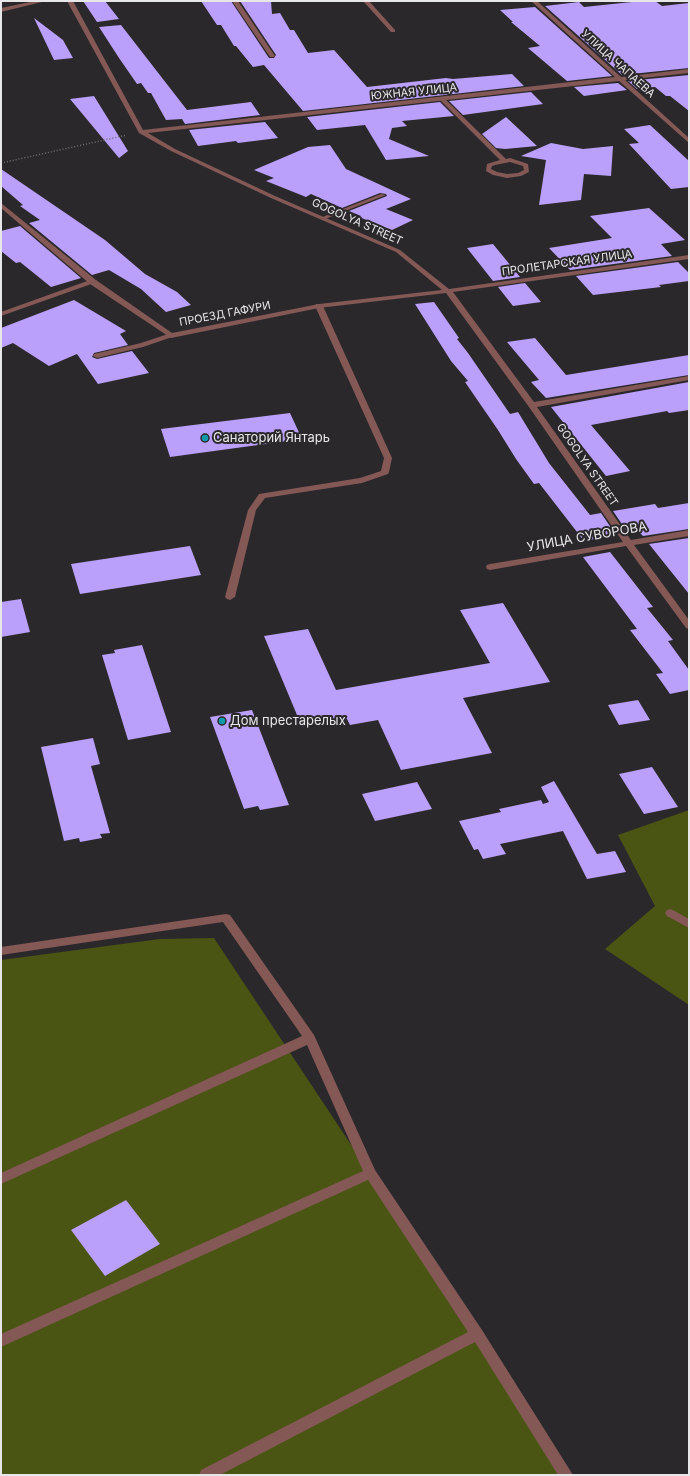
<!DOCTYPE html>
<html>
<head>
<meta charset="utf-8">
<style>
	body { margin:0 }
	#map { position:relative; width:690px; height:1476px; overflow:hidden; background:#2b282c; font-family:Inter,sans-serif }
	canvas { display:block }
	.frame { position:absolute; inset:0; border:2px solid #e7e6e8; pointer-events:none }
</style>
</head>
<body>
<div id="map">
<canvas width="690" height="1476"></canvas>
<div class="frame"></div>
</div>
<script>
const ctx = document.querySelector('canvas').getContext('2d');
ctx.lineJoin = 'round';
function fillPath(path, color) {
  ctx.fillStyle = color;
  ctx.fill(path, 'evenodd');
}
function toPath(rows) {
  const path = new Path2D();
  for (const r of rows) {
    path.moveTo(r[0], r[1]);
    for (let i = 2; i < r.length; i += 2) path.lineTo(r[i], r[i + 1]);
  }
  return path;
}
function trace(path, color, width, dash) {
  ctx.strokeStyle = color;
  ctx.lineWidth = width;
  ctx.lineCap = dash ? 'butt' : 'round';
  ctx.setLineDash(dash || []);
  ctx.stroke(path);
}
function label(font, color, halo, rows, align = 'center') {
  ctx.font = font + ' Inter,sans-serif';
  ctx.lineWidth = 4;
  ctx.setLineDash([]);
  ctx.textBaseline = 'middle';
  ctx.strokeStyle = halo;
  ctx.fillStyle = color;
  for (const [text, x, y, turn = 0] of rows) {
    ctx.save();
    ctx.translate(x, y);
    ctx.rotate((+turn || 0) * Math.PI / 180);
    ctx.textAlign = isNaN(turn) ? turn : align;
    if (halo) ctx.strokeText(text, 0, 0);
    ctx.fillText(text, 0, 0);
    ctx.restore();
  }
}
fillPath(toPath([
	[689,810,689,1005,605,949,655,906,618,835],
	[214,938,570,1475,1,1475,1,960,160,939]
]), '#4a5413');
fillPath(toPath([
	[83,1,105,1,119,19,97,22],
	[201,1,231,1,269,58,274,58,276,55,240,1,271,1,272,14,280,13,290,30,294,30,308,53,334,50,367,87,446,78,453,79,512,74,524,86,303,111,264,65,253,67,236,46,234,46,221,25,217,25],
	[641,1,655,1,662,6,689,3,689,68,622,75,545,6,579,2,584,7],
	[535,7,612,76,567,81,528,48,540,46,511,22,513,22,500,10],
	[34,18,63,40,73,58,54,60],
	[121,25,187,110,251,102,260,115,185,124,182,119,166,120,151,93,148,93,141,83,137,84,119,58,99,27],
	[689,75,689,111,670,96,666,96,655,87,637,89,628,81],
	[618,83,627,90,584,96,574,87],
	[531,92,543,104,463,115,449,101],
	[94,96,128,151,119,158,70,99],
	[440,102,454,116,402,121,407,126,392,128,389,139,429,156,386,160,365,125,317,130,307,117],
	[506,117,537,146,505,149,496,148,482,134],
	[265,122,278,138,238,143,236,141,198,146,189,130],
	[650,125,689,161,689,187,671,189,629,144,639,143,624,129],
	[551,143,583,149,613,146,611,176,584,174,581,200,539,205,546,160,521,156],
	[330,145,346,169,411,199,386,209,413,220,392,230,359,217,361,216,349,211,387,196,386,194,380,193,342,208,311,194,306,197,266,181,274,178,254,170,308,147],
	[1,169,105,240,145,274,177,292,191,305,166,312,141,289,109,270,92,275,29,223,40,220,20,206,23,205,1,186],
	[649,208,685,240,661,244,672,256,570,270,549,248,612,238,590,216],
	[20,226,81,278,51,287,20,262,16,263,1,251,1,231],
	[493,244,520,277,493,281,467,248],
	[678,262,689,273,689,281,659,285,661,287,593,295,576,276],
	[525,283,541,302,513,306,498,287],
	[74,300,126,331,120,334,128,345,94,353,92,357,97,359,132,351,149,373,98,384,77,354,49,366,13,343,1,348,1,328],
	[434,302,459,338,457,339,468,353,510,414,518,412,549,463,590,515,601,513,616,535,584,541,539,483,534,484,516,459,498,430,465,382,468,381,451,361,415,304],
	[535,338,566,375,689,355,689,375,546,398,531,382,539,380,507,342],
	[689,382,689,410,669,413,667,411,591,425,630,471,606,476,551,407],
	[290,413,302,439,170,457,161,429],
	[689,503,689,529,643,536,638,531,628,533,613,511,655,504,658,508],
	[689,538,689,594,649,544],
	[190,546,201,575,80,594,71,564],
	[610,552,653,607,647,608,673,640,668,641,689,670,689,690,670,694,656,674,663,673,630,630,637,629,583,557],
	[21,599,30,632,1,637,1,602],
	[503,603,550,682,463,698,492,753,401,770,378,720,350,725,347,719,302,727,264,636,308,629,336,690,490,663,460,610],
	[142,645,171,732,128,740,102,655,115,653,114,650],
	[638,700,650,720,619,725,608,705],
	[252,710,289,805,260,810,258,806,244,809,210,717],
	[93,738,100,764,91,766,110,833,100,834,102,838,80,842,79,838,64,841,41,747],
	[652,767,678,807,644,814,619,774],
	[554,781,597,854,615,851,626,872,587,879,563,831,500,844,506,854,483,859,478,849,474,850,459,821,501,812,499,809,541,800,543,804,549,802,541,787],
	[417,782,432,809,375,821,362,794],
	[126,1200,160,1244,105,1276,71,1230]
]), '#baa0fa');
trace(toPath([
	[1,163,127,135]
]), '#706e71', 1.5, [1, 2]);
fillPath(toPath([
	[363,1,369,1,395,30,395,32,391,32,363,1],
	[440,98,444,98,506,159,510,158,528,164,529,172,521,176,507,178,493,175,486,171,487,164,500,160,440,100,440,98],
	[510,162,523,166,524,170,518,173,507,174,497,172,491,169,492,166,495,165,510,162],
	[381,194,386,195,325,219,320,218,381,194],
	[90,280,96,280,97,282,1,316,1,312,90,280],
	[316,304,322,304,323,306,392,458,389,472,388,474,362,483,265,498,256,510,235,597,230,600,227,599,225,597,248,510,259,494,360,478,381,471,384,458,315,306,316,304],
	[168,334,174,334,175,336,143,347,97,358,93,356,94,354,141,343,168,334],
	[671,909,689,919,689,928,667,916,665,913,667,910,671,909],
	[226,914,230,915,314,1035,375,1170,482,1330,573,1475,558,1475,475,1342,220,1475,199,1475,201,1470,468,1332,368,1180,1,1347,1,1334,363,1171,307,1045,1,1184,1,1173,302,1036,223,922,1,955,1,947,226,914]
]), '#835855');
fillPath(toPath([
	[35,1,46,1,1,12,1,8,35,1],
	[67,1,73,1,143,130,615,77,531,1,537,1,621,77,689,69,689,73,625,80,689,138,689,143,619,81,148,133,175,149,275,196,400,250,449,289,689,255,689,259,453,292,534,402,689,376,689,380,537,407,631,540,689,530,689,536,634,545,689,620,689,629,686,628,626,546,490,570,487,569,486,567,487,565,490,564,623,542,529,407,446,293,319,308,171,338,90,284,1,208,1,203,96,280,172,333,319,304,442,290,396,252,271,198,171,151,139,133,67,1],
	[232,1,238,1,275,56,274,57,270,57,232,1]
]), '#835855');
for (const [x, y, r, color] of [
	[205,438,4,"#0f9aa8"],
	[222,721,4,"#0f9aa8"]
]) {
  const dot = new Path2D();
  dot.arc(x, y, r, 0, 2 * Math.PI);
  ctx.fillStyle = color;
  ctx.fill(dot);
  trace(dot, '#2b282c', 1.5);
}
label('11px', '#e7e6e8', '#2b282c', [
	["УЛИЦА ЧАПАЕВА",618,64,42],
	["ЮЖНАЯ УЛИЦА",414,92,-6],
	["GOGOLYA STREET",357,222,24],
	["ПРОЛЕТАРСКАЯ УЛИЦА",567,263,-8],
	["ПРОЕЗД ГАФУРИ",225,314,-11],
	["GOGOLYA STREET",587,465,55]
]);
label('13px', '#e7e6e8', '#2b282c', [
	["Санаторий Янтарь",213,438],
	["Дом престарелых",230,721]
], 'left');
label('13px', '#e7e6e8', '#2b282c', [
	["УЛИЦА СУВОРОВА",587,537,-10]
]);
</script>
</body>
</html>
